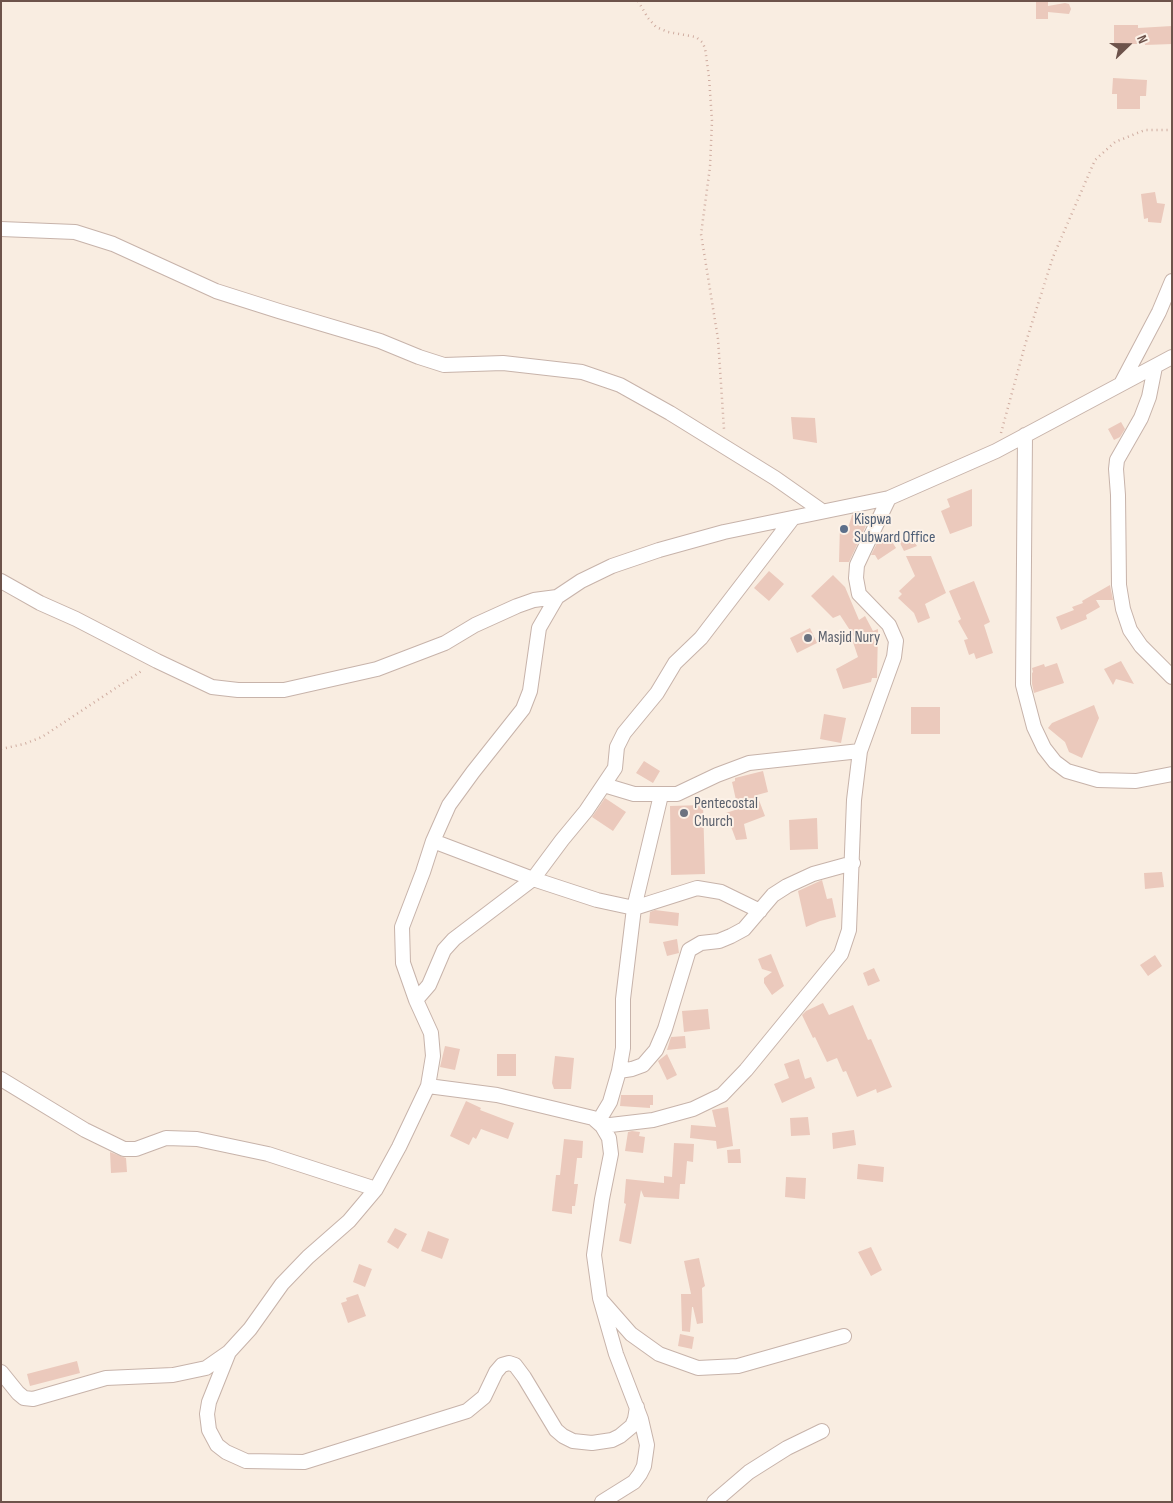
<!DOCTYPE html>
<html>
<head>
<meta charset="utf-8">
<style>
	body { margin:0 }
	#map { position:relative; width:1173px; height:1503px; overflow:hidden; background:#f9ede1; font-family:"Sofia Sans Condensed",sans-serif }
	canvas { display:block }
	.frame { position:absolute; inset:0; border:2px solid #6d534b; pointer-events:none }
	.north { position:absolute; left:1103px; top:20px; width:50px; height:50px; -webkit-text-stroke:4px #fcf1e7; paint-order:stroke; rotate:68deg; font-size:14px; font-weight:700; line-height:20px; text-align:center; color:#6d534b }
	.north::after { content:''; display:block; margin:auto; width:18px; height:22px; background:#6d534b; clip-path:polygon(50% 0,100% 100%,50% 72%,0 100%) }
</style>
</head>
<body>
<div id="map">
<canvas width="1173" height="1503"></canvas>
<div class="frame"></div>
<div class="north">N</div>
</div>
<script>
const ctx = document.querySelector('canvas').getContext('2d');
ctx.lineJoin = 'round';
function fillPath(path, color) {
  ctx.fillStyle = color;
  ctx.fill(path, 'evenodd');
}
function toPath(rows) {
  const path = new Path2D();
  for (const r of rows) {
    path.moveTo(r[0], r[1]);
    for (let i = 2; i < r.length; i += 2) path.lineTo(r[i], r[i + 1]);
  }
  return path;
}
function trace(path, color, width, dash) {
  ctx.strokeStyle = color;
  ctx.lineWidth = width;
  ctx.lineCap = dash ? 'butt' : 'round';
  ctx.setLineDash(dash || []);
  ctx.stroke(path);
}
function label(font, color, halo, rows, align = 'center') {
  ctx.font = font + ' "Sofia Sans Condensed",sans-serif';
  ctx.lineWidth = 4;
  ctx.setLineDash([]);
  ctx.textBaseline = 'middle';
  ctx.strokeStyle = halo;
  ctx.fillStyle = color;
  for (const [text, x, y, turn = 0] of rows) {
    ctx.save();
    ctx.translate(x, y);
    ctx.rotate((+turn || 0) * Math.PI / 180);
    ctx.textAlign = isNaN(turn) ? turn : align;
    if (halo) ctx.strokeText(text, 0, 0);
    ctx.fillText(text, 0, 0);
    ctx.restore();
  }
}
fillPath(toPath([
	[1036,1,1048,1,1048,6,1065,3,1069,4,1071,9,1069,14,1048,12,1048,19,1036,19],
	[1114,25,1138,25,1138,28,1172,26,1172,44,1145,45,1145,44,1114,44],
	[1113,78,1147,80,1146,96,1140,96,1140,109,1117,109,1117,94,1112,94],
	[1155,192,1157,203,1165,204,1161,223,1148,222,1148,218,1144,219,1141,194],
	[791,417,815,418,817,443,793,439],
	[1121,422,1125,429,1120,437,1114,440,1108,429],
	[972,489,972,526,950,534,941,511,950,507,947,499],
	[856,514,870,517,849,562,839,562,840,525,849,525,852,515],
	[887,534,896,548,878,560,875,555,871,555,879,539],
	[909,534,917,546,904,551,899,541],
	[906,556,931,556,946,593,925,604,930,618,918,623,914,613,898,598,902,594,899,591,915,576],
	[769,571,784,584,769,601,754,588],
	[833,575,845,587,859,620,865,616,873,631,878,629,877,678,872,678,871,682,843,689,836,669,858,657,852,639,855,638,840,615,833,618,811,596],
	[974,581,990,622,984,625,993,653,976,659,974,653,969,655,964,640,968,639,958,621,961,619,949,591],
	[1110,585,1113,600,1096,600,1100,607,1086,615,1087,619,1061,630,1056,617,1074,610,1072,607,1083,603,1082,601],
	[810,628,817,643,797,653,790,638],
	[1121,661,1134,684,1116,679,1113,685,1104,669],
	[1057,663,1064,683,1034,693,1032,684,1032,673,1033,672,1032,668,1044,664,1045,667],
	[1094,705,1099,718,1082,758,1069,752,1065,742,1048,728,1052,723],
	[911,707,940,707,940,734,911,734],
	[824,714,846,718,841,743,820,739],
	[644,761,660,771,653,783,636,773],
	[763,771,768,792,757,795,765,816,744,824,747,839,736,840,726,813,738,809,732,782,735,781,735,778],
	[605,798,626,812,613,831,592,817],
	[703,805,705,874,671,875,670,806],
	[817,818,818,849,790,850,789,820],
	[1162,872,1164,887,1145,889,1144,873],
	[822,880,827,899,832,898,836,917,820,921,806,927,798,891],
	[655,910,679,913,678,926,649,923,650,912],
	[677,939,679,953,667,956,663,942],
	[771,954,784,986,772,995,764,983,764,978,772,972,762,969,758,959],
	[1155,955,1162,966,1148,976,1140,965],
	[874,968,880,981,868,986,863,973],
	[823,1003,829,1015,853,1005,868,1040,871,1039,892,1087,877,1093,876,1089,857,1097,846,1071,843,1072,837,1058,827,1062,815,1037,813,1038,802,1015,806,1011],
	[708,1009,710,1029,684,1032,682,1011],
	[685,1036,686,1048,667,1050,671,1037],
	[445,1046,460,1049,455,1070,440,1067],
	[497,1054,516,1054,516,1076,497,1076],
	[667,1054,677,1075,667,1080,658,1061],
	[555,1056,574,1058,571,1089,554,1089,552,1083],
	[799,1059,805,1079,811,1077,815,1088,782,1103,774,1084,789,1078,784,1064],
	[621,1095,653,1095,653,1105,650,1105,650,1108,620,1106],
	[466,1101,481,1108,480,1110,514,1123,508,1139,481,1129,476,1139,473,1137,469,1145,450,1136],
	[728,1107,733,1146,717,1149,716,1141,690,1138,691,1125,716,1127,712,1110],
	[808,1117,810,1135,791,1136,790,1118],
	[854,1130,856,1145,833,1149,832,1133],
	[632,1131,640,1132,639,1136,645,1137,643,1153,625,1151,628,1132],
	[564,1139,583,1141,582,1158,577,1158,574,1184,578,1184,575,1206,572,1206,572,1214,552,1211,556,1175,560,1175],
	[674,1143,694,1144,693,1162,687,1161,685,1184,680,1184,679,1199,644,1197,641,1190,631,1244,619,1241,626,1204,624,1203,626,1179,664,1183,664,1176,672,1177],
	[740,1149,741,1163,728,1163,727,1150],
	[110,1152,126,1158,127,1172,111,1173],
	[858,1164,884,1167,883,1182,857,1179],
	[786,1177,806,1178,805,1199,785,1197],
	[395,1228,407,1234,398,1249,387,1242],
	[428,1231,449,1239,442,1259,421,1251],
	[871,1247,882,1270,871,1276,858,1252],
	[699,1258,705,1286,702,1288,703,1323,697,1324,693,1307,692,1307,690,1332,682,1331,681,1294,691,1294,684,1261],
	[359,1264,372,1269,365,1287,353,1282],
	[358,1294,366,1316,348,1323,341,1303,347,1301,346,1298],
	[680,1334,694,1337,692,1349,678,1346],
	[77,1361,80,1373,30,1386,27,1374]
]), '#ebc9bc');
const minor = toPath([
	[1,229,75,232,113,244,216,291,279,311,380,341,419,357,444,365,503,363,582,372,620,385,670,413,775,478,822,511],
	[1155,367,1149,397,1141,418,1117,460,1116,469,1118,495,1119,585,1123,609,1130,630,1141,646,1172,677],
	[1121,384,1159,312,1172,281],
	[1025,435,1023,685,1034,727,1044,748,1055,762,1067,771,1098,780,1136,781,1172,774],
	[1,581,40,603,76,619,157,661,212,687,238,690,284,690,377,669,445,643,475,625,517,606,534,600,557,597],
	[604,785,634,794,677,794,717,775,749,763,860,751],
	[433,841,533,879,597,900,634,908,697,888,721,892,760,911],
	[416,1000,429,985,444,950,454,939,533,879,562,840,586,811,615,768,617,747,624,733,657,693,675,663,701,638,793,518],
	[619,1071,632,1069,643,1065,656,1050,665,1029,689,950,701,943,719,941,731,936,744,929,773,895,787,886,813,874,853,863],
	[1,1079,85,1130,124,1149,136,1149,166,1138,197,1139,268,1154,376,1189],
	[428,1086,497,1095,593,1118,602,1126,609,1138,611,1154,602,1199,594,1255,600,1298,616,1354,641,1419,647,1445,644,1466,640,1474,634,1482,602,1502],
	[598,1122,610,1102,619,1071,623,1048,623,999,634,908,661,795],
	[602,1126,653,1120,693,1109,722,1095,746,1070,841,954,849,930,854,800,860,751,894,657,896,641,889,625,859,594,856,578,857,565,864,550,889,498],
	[602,1301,631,1334,659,1354,698,1368,738,1366,844,1336],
	[229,1352,209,1402,207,1414,209,1430,217,1445,226,1452,246,1461,304,1462,467,1411,484,1397,496,1372,502,1365,509,1363,515,1365,524,1377,556,1430,563,1436,573,1441,592,1443,612,1440,620,1436,632,1426,635,1419,637,1407],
	[1,1372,18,1393,24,1398,33,1399,106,1378,173,1375,206,1368,229,1352,250,1329,282,1284,308,1257,349,1221,376,1189,399,1147,428,1086,433,1056,431,1033,416,1000,403,963,402,927,423,872,433,841,449,805,473,772,523,709,530,691,539,628,557,597,581,581,612,566,659,550,724,532,889,498,996,451,1172,357],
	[714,1502,749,1472,787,1448,822,1431]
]);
trace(minor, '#c7b3aa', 16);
trace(toPath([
	[638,1,648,18,656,27,668,32,696,37,702,42,705,48,709,77,712,121,710,167,701,234,718,339,724,429],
	[1001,433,1025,345,1053,257,1095,160,1115,142,1145,130,1172,130],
	[1,749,24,744,42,737,143,670]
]), '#cfaca0', 2.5, [1, 4]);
trace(minor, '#fff', 14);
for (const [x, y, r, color] of [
	[844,529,5,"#5c6f8a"],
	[808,638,5,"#6b7280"],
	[684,813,5,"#6b7280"]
]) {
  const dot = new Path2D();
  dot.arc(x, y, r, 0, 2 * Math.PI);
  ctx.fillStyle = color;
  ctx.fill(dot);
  trace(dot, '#fcf1e7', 2);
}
label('16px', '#4e5e75', '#fcf1e7', [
	["Kispwa",854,520],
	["Subward Office",854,538]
], 'left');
label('16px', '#5b616d', '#fcf1e7', [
	["Masjid Nury",818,638],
	["Pentecostal",694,804],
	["Church",694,822]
], 'left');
</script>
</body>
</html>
